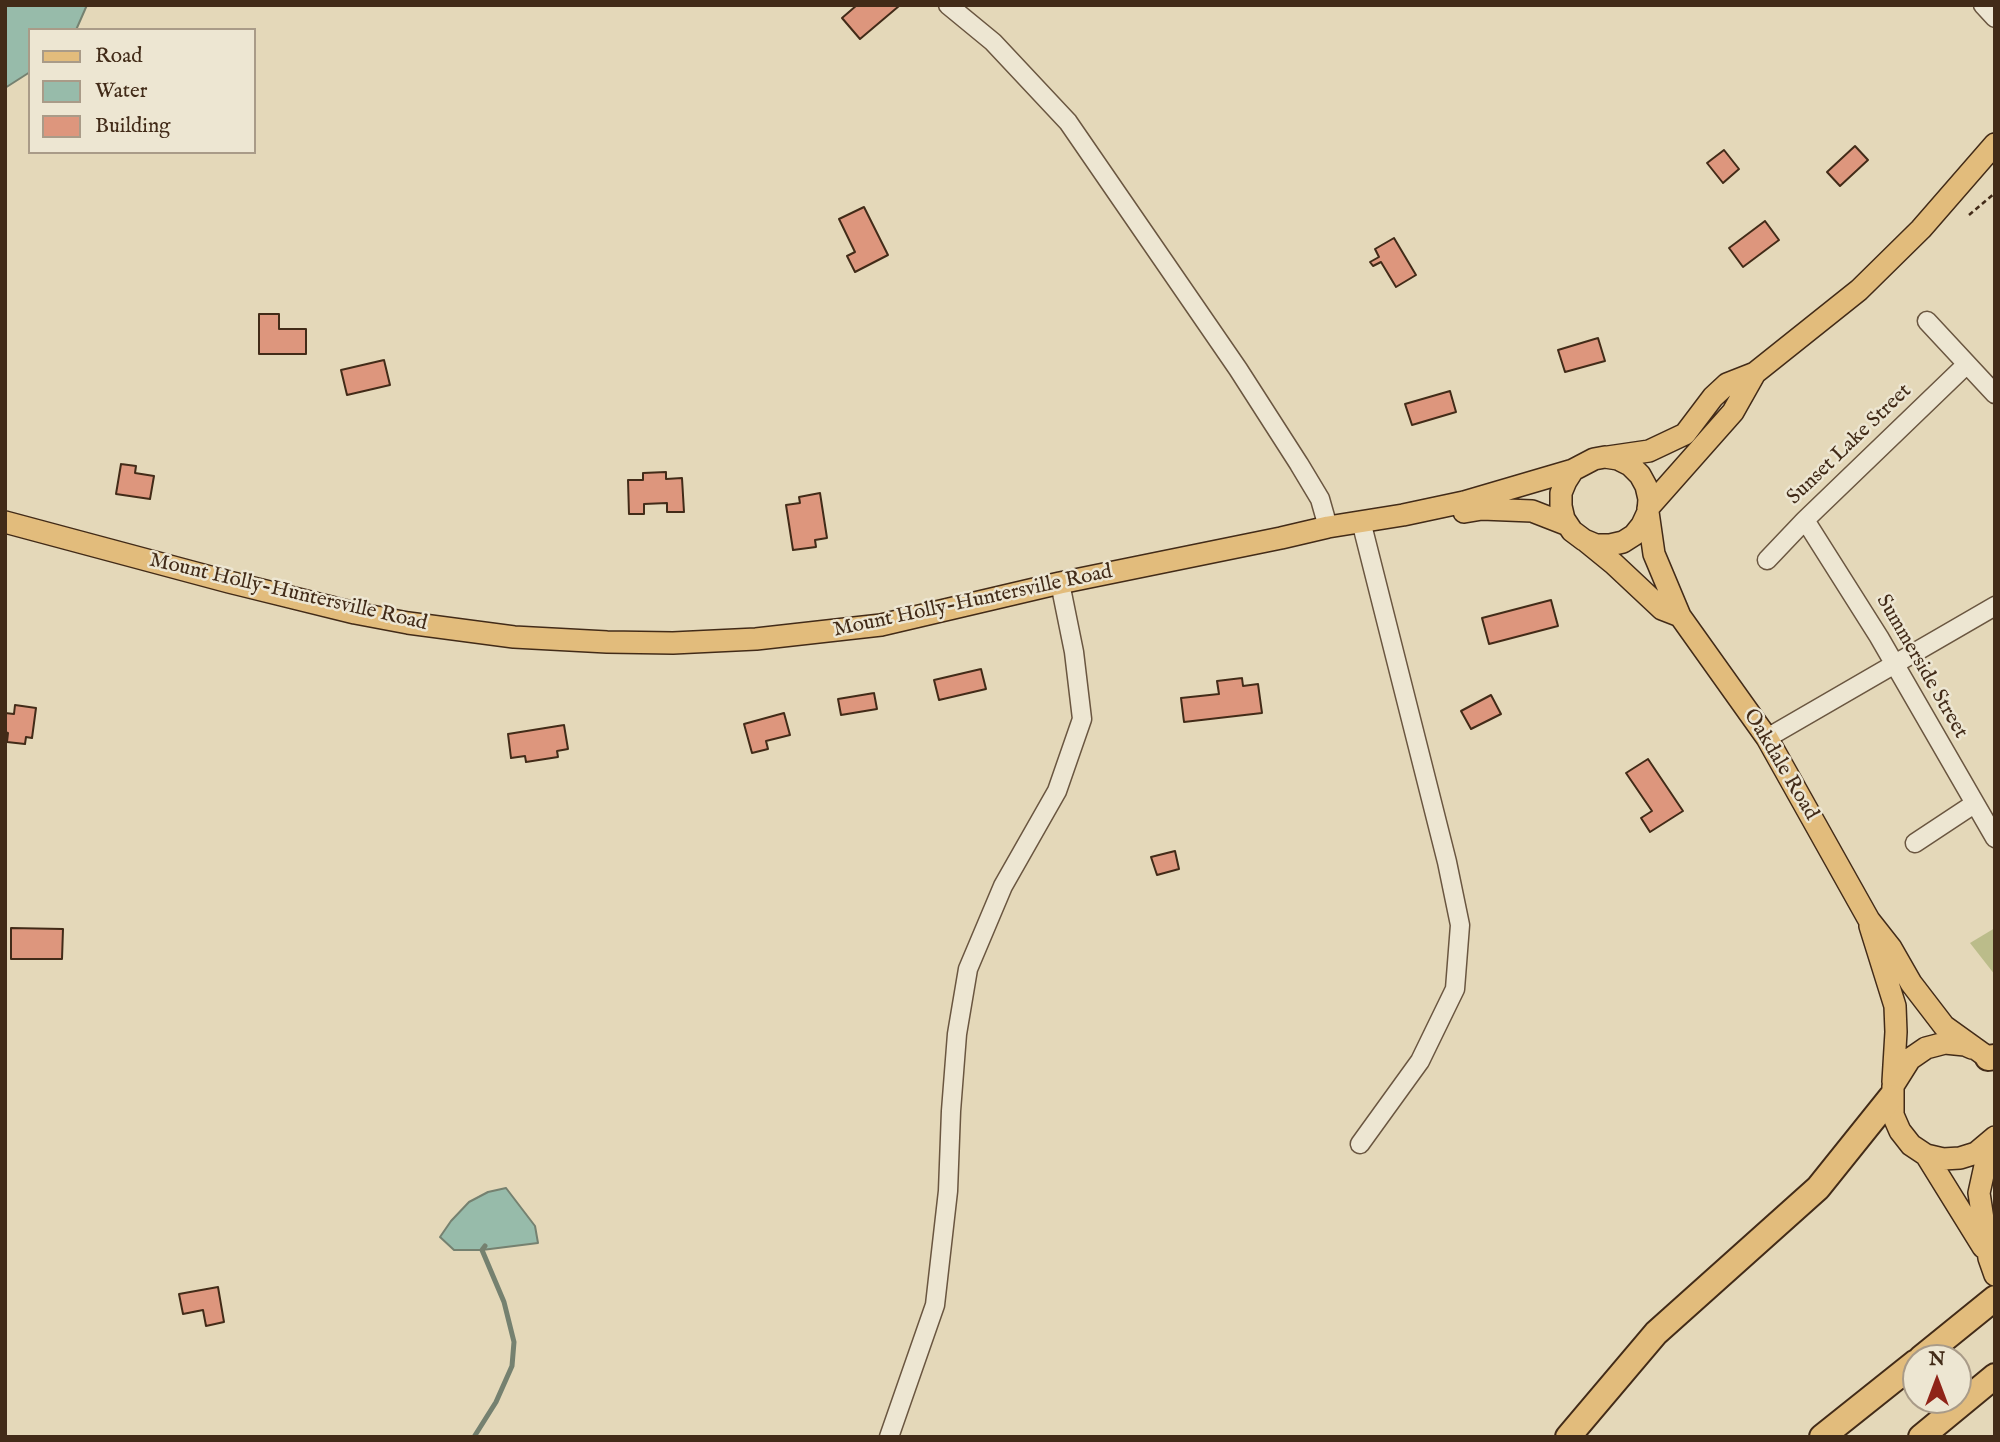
<!DOCTYPE html>
<html>
<head>
<meta charset="utf-8">
<style>
	body { margin:0 }
	#map { position:relative; width:2000px; height:1442px; overflow:hidden; background:#e4d8b9; font-family:"IM FELL English",serif }
	canvas { display:block }
	.frame { position:absolute; inset:0; border:7px solid #422b18; pointer-events:none }
	.legend { position:absolute; left:28px; top:28px; width:228px; height:126px; box-sizing:border-box; background:#ede6d2; border:2px solid #a99b88; margin:0; padding:9px 12px; list-style:none; font-size:21px; color:#422b18 }
	.legend li { display:flex; align-items:center; gap:14px; height:35px }
	.legend b { width:35px; border:2px solid #a99b88 }
	.north { position:absolute; left:1902px; top:1344px; width:70px; height:70px; box-sizing:border-box; background:#ede6d2; border:2px solid #a99b88; border-radius:50%; rotate:0deg; font-size:19px; font-weight:700; line-height:28px; text-align:center; color:#422b18 }
	.north::after { content:''; display:block; margin:auto; width:24px; height:32px; background:#8f2418; clip-path:polygon(50% 0,100% 100%,50% 72%,0 100%) }
</style>
</head>
<body>
<div id="map">
<canvas width="2000" height="1442"></canvas>
<div class="frame"></div>
<ul class="legend">
<li><b style="height:9px;background:#e2bc7c"></b>Road</li>
<li><b style="height:19px;background:#97bbaa"></b>Water</li>
<li><b style="height:19px;background:#dd967d"></b>Building</li>
</ul>
<div class="north">N</div>
</div>
<script>
const ctx = document.querySelector('canvas').getContext('2d');
ctx.lineJoin = 'round';
function fillPath(path, color) {
  ctx.fillStyle = color;
  ctx.fill(path, 'evenodd');
}
function toPath(rows) {
  const path = new Path2D();
  for (const r of rows) {
    path.moveTo(r[0], r[1]);
    for (let i = 2; i < r.length; i += 2) path.lineTo(r[i], r[i + 1]);
  }
  return path;
}
function trace(path, color, width, dash) {
  ctx.strokeStyle = color;
  ctx.lineWidth = width;
  ctx.lineCap = dash ? 'butt' : 'round';
  ctx.setLineDash(dash || []);
  ctx.stroke(path);
}
function label(font, color, halo, rows, align = 'center') {
  ctx.font = font + ' "IM FELL English",serif';
  ctx.lineWidth = 5;
  ctx.setLineDash([]);
  ctx.textBaseline = 'middle';
  ctx.strokeStyle = halo;
  ctx.fillStyle = color;
  for (const [text, x, y, turn = 0] of rows) {
    ctx.save();
    ctx.translate(x, y);
    ctx.rotate((+turn || 0) * Math.PI / 180);
    ctx.textAlign = isNaN(turn) ? turn : align;
    if (halo) ctx.strokeText(text, 0, 0);
    ctx.fillText(text, 0, 0);
    ctx.restore();
  }
}
fillPath(toPath([
	[1995,928,1995,975,1970,943]
]), '#bbbc8a');
const water = toPath([
	[5,5,87,5,76,30,30,30,30,72,5,88,5,5],
	[506,1188,535,1226,538,1243,482,1250,454,1250,440,1237,451,1221,469,1202,488,1192,506,1188]
]);
fillPath(water, '#97bbaa');
trace(water, '#758170', 2);
trace(toPath([
	[474,1437,496,1402,512,1366,514,1342,504,1302,482,1250,485,1246]
]), '#758170', 5);
const building = toPath([
	[857,5,899,5,899,6,860,39,842,18,857,5],
	[1855,146,1868,160,1840,186,1827,172,1855,146],
	[1724,150,1739,169,1723,183,1707,163,1724,150],
	[864,207,888,255,855,272,847,256,855,252,839,219,864,207],
	[1765,221,1779,240,1743,267,1729,248,1765,221],
	[1394,238,1416,275,1396,287,1381,262,1373,266,1370,262,1379,257,1375,249,1394,238],
	[259,314,279,314,279,329,306,329,306,354,259,354,259,314],
	[1598,338,1605,361,1565,372,1558,350,1598,338],
	[384,360,390,385,347,395,341,370,384,360],
	[1450,391,1456,412,1412,425,1405,404,1450,391],
	[121,464,136,466,135,473,154,476,150,499,116,494,121,464],
	[666,472,666,479,682,478,684,512,667,512,667,503,644,504,644,514,629,514,628,480,643,480,643,473,666,472],
	[820,493,827,538,815,540,816,547,793,550,786,505,800,503,799,497,820,493],
	[1551,600,1558,626,1489,644,1482,618,1551,600],
	[981,669,986,689,939,700,934,680,981,669],
	[1242,678,1243,686,1258,684,1262,713,1184,722,1181,698,1219,694,1217,681,1242,678],
	[874,693,877,709,841,715,838,699,874,693],
	[1491,695,1501,714,1471,729,1461,711,1491,695],
	[15,705,36,708,32,738,26,737,25,744,7,742,8,733,5,732,5,713,14,714,15,705],
	[784,713,790,735,766,741,768,749,752,753,744,724,784,713],
	[564,725,568,749,557,751,558,757,526,762,525,756,511,758,508,734,564,725],
	[1648,759,1683,811,1650,832,1641,818,1652,811,1626,773,1648,759],
	[1175,851,1179,869,1157,875,1151,857,1175,851],
	[11,928,63,929,62,959,11,959,11,928],
	[218,1287,224,1322,206,1326,203,1310,183,1314,179,1294,218,1287]
]);
fillPath(building, '#dd967d');
trace(building, '#422b18', 2);
const minor = toPath([
	[948,5,993,42,1068,122,1238,369,1299,464,1320,499,1328,527],
	[1983,5,1995,18],
	[1927,321,1995,394],
	[1805,520,1879,637,1995,838],
	[1767,560,1805,520,1967,364],
	[1767,738,1995,606],
	[1915,843,1974,804],
	[1360,1144,1420,1061,1455,989,1460,925,1447,862,1361,521],
	[889,1437,935,1305,948,1191,951,1111,957,1034,968,969,1003,886,1057,791,1082,719,1074,652,1060,583]
]);
const major = toPath([
	[1608,457,1649,451,1685,434,1713,397,1727,384,1755,373],
	[1648,508,1733,412,1755,373,1859,290,1921,229,1995,144],
	[1464,512,1482,509,1532,511,1568,525],
	[1648,512,1642,525,1634,535,1623,542,1610,545,1596,545,1584,540,1572,531,1564,519,1561,506,1561,493,1566,481,1573,470,1594,459,1605,457,1618,459,1630,465,1640,475,1646,486,1649,499,1648,512,1654,554,1680,616,1767,738,1869,920,1891,948,1911,983,1944,1026,1983,1054],
	[5,522,229,582,355,613,408,623,514,637,607,642,673,643,756,639,881,625,1060,583,1281,538,1328,527,1403,515,1464,502,1573,470],
	[1587,542,1614,564,1662,609,1680,616],
	[1870,926,1895,1006,1896,1032,1893,1082],
	[1972,1048,1965,1045,1945,1043,1926,1048,1910,1059,1893,1086,1893,1115,1900,1131,1911,1145,1926,1155,1943,1159,1960,1158,1976,1153,1995,1137],
	[1990,1143,1979,1193,1989,1258,1995,1275],
	[1926,1155,1983,1247]
]);
const highway = toPath([
	[1988,1058,1995,1057],
	[1921,1358,1995,1298],
	[1568,1437,1656,1333,1818,1188,1891,1097],
	[1822,1437,1916,1362],
	[1921,1437,1995,1376]
]);
trace(minor, '#6a5640', 21);
trace(major, '#422b18', 24);
trace(highway, '#422b18', 28);
trace(toPath([
	[1969,215,1995,193]
]), '#422b18', 2.5, [5, 3.5]);
trace(minor, '#ede6d2', 18);
trace(major, '#e2bc7c', 21);
trace(highway, '#e2bc7c', 24);
label('21px', '#422b18', '#ede6d2', [
	["Sunset Lake Street",1850,445,-44],
	["Mount Holly-Huntersville Road",288,593,13],
	["Mount Holly-Huntersville Road",973,602,-12],
	["Summerside Street",1921,667,60],
	["Oakdale Road",1780,765,59]
]);
</script>
</body>
</html>
